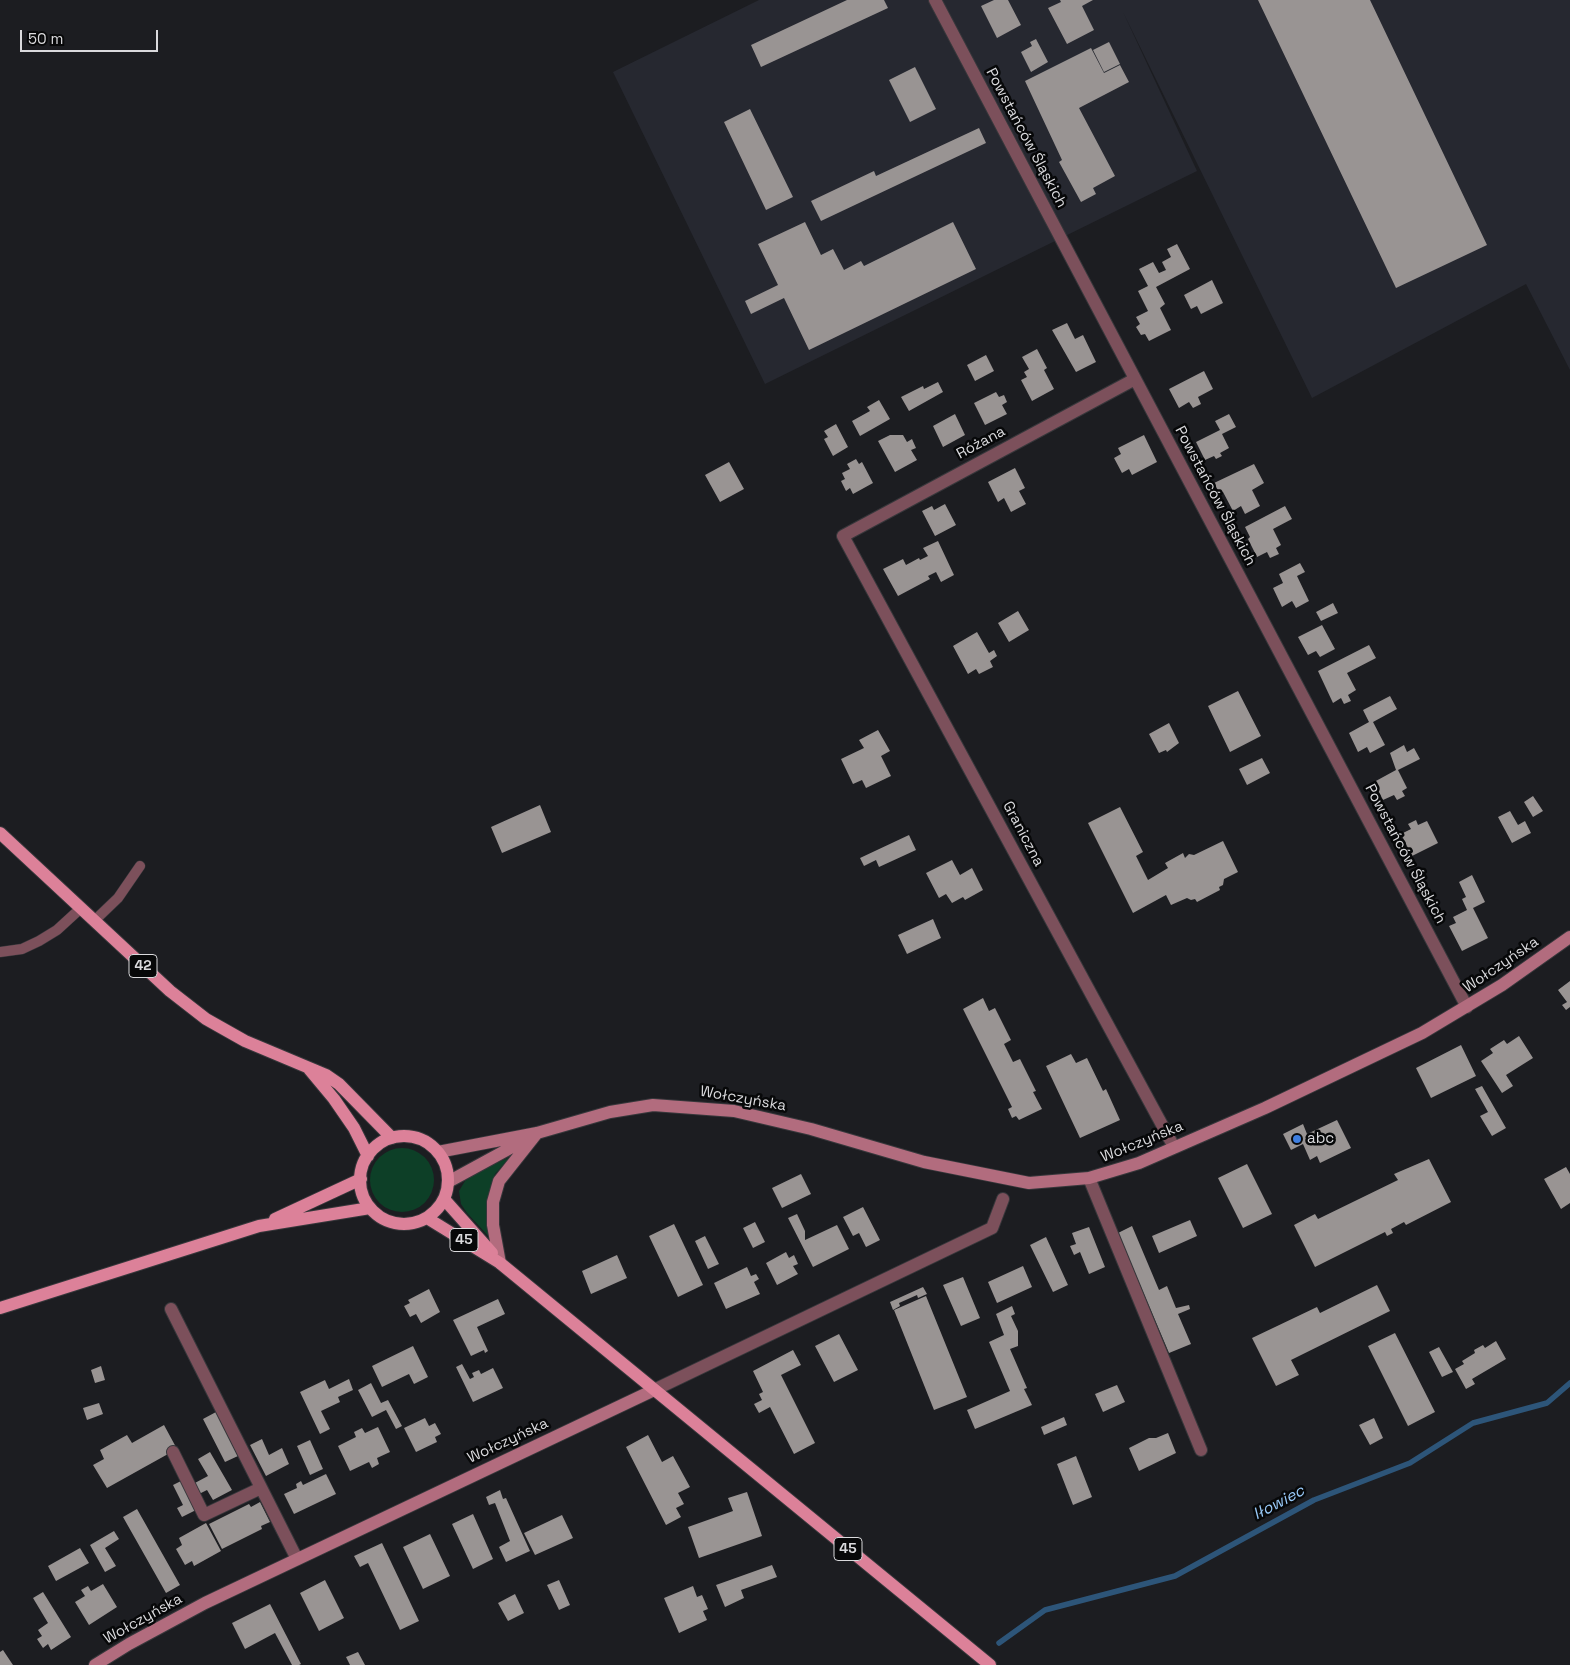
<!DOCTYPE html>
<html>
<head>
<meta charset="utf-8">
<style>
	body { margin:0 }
	#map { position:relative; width:1570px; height:1665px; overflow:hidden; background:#1c1d21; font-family:"Space Grotesk",sans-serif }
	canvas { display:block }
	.scale { position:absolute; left:20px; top:30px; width:138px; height:22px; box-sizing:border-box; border:2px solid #dadadd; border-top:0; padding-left:6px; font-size:15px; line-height:18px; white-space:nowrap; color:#dadadd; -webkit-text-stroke:4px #070809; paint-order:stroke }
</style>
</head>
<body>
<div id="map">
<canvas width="1570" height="1665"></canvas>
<div class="scale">50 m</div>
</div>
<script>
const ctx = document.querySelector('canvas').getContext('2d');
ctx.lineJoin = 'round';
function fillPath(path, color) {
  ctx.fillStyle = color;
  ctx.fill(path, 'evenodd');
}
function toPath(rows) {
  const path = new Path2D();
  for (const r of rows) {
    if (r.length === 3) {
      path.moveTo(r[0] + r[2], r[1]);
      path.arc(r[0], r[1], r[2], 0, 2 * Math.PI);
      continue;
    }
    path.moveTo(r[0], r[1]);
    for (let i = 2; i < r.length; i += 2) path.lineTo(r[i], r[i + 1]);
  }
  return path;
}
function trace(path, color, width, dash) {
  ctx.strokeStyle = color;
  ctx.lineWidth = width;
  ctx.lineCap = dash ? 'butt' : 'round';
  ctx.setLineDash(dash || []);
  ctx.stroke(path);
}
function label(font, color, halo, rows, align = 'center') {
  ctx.font = font + ' "Space Grotesk",sans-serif';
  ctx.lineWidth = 5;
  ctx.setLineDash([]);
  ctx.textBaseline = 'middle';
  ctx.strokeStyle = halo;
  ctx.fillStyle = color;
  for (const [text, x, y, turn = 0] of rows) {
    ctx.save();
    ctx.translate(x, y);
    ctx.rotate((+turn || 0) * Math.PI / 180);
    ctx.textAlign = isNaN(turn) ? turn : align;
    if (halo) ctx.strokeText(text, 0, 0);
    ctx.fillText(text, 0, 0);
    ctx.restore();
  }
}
fillPath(toPath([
	[759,0,1570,0,1570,370,1526,284,1312,398,1123,12,1197,171,765,384,613,72]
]), '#262830');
fillPath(toPath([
	[402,1180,32],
	[510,1157,495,1174,490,1190,488,1199,491,1239,467,1213,461,1204,459,1191,465,1181,475,1173]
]), '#0d3f27');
trace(toPath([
	[999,1643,1045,1610,1175,1576,1314,1500,1410,1463,1473,1423,1547,1403,1570,1383]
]), '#2d5579', 5.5);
fillPath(toPath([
	[847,0,884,0,888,8,761,67,751,45],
	[994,0,1008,0,1021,25,997,38,981,6],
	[1060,0,1093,0,1082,6,1094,30,1067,44,1048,8,1061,2],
	[1258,0,1370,0,1487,245,1396,288],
	[1036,39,1048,62,1031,72,1021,52,1032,46,1030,42],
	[1109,42,1120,64,1104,72,1093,50],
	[1091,48,1104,73,1120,65,1129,82,1079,108,1115,176,1093,188,1096,194,1081,202,1059,162,1062,160,1025,81],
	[915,67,936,109,910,122,889,80],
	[750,109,793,197,766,210,724,122],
	[979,128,986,143,821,221,811,201,874,171,876,176],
	[805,222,821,255,833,249,844,270,861,261,864,266,953,222,976,269,809,350,784,298,751,314,745,301,778,285,758,244],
	[1177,244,1190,269,1156,287,1165,304,1160,308,1171,330,1149,341,1145,334,1141,335,1136,327,1140,324,1136,317,1148,311,1138,291,1148,286,1139,269,1153,262,1159,273,1166,270,1162,262,1171,257,1167,249],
	[1212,280,1223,303,1201,314,1197,306,1191,309,1184,295],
	[1067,323,1075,339,1083,335,1096,362,1076,372,1052,330],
	[1037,349,1047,368,1044,370,1054,389,1032,401,1021,380,1027,377,1024,372,1029,369,1022,357],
	[986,355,994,371,975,381,967,365],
	[1204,371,1213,389,1198,397,1201,404,1193,408,1189,402,1179,408,1169,389],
	[938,382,943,392,909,411,901,397,923,386,924,389],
	[996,392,999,397,1004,395,1007,402,1002,405,1007,414,985,425,974,403],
	[879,400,890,419,860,436,852,421,870,411,867,407],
	[955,414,965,435,943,447,933,426],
	[1229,414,1236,427,1222,434,1229,448,1220,453,1222,456,1216,459,1214,456,1205,460,1196,442,1220,430,1215,421],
	[836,424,848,447,833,456,824,439,828,437,824,431],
	[890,435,903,435,907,442,912,439,916,448,911,450,917,460,895,472,878,441],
	[1144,435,1157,462,1132,475,1129,469,1122,473,1114,458,1121,454,1118,448],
	[856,459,859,464,862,462,873,483,853,494,850,488,846,491,841,481,845,479,842,473,850,469,847,464],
	[729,462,744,489,720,502,705,475],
	[1254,464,1264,483,1252,490,1260,506,1245,514,1241,506,1233,511,1223,492,1220,494,1214,483],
	[1015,468,1025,488,1019,491,1026,504,1011,512,1004,498,998,502,988,482],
	[945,504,956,525,935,536,922,511,932,506,934,510],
	[1285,506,1292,519,1273,529,1281,545,1276,548,1279,554,1270,558,1267,552,1257,557,1248,539,1250,537,1245,527],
	[938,541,954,575,941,582,936,572,928,576,930,579,898,596,883,569,903,559,906,565,919,558,920,560,928,556,923,548],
	[1300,563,1305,572,1297,576,1309,601,1296,608,1292,601,1282,607,1273,588,1283,583,1279,574],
	[1333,603,1338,613,1321,621,1316,612],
	[1018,611,1029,630,1009,642,998,623],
	[1322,625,1335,649,1320,657,1316,651,1308,655,1298,637],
	[977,632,989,653,994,650,997,656,990,661,993,667,979,674,976,669,968,674,953,646],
	[1369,645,1376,658,1347,673,1356,690,1348,695,1351,701,1344,704,1341,698,1333,703,1318,671],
	[1238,691,1261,736,1230,752,1208,706],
	[1390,696,1397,709,1373,722,1385,745,1370,753,1367,747,1358,752,1349,733,1369,722,1363,710],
	[1169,723,1179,743,1167,752,1166,750,1159,753,1149,734],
	[878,730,890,751,881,756,891,776,866,788,862,780,853,784,841,759,864,748,859,740],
	[1404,745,1407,752,1414,748,1420,759,1398,770,1407,788,1402,791,1405,796,1397,800,1394,795,1383,800,1374,782,1396,770,1390,753],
	[1262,758,1270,773,1247,785,1239,769],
	[1533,796,1543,811,1533,817,1524,802],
	[540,805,551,832,502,853,491,827],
	[1120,807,1143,852,1136,856,1148,880,1168,868,1165,863,1183,853,1185,858,1189,854,1194,855,1223,841,1238,872,1224,879,1223,885,1219,887,1220,890,1197,902,1195,899,1191,900,1187,898,1171,905,1166,895,1133,913,1088,823],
	[1510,811,1518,825,1525,821,1531,833,1512,843,1498,817],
	[1416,820,1418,825,1427,821,1438,843,1412,856,1401,834,1411,829,1408,824],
	[909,835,916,850,879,867,876,860,864,866,860,858],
	[952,860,960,875,972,868,983,890,965,900,963,897,952,903,946,894,939,898,926,873],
	[1472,875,1485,902,1473,908,1488,938,1462,951,1449,926,1456,923,1453,917,1467,910,1462,899,1466,897,1459,882],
	[933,919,941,938,907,954,898,935],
	[1570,981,1570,1007,1566,1010,1562,1005,1567,1002,1558,990],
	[983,998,989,1011,995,1008,1011,1040,1004,1044,1013,1062,1020,1059,1036,1091,1033,1092,1042,1109,1019,1120,1016,1116,1012,1118,1008,1109,1012,1107,963,1009],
	[1519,1036,1533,1058,1506,1075,1513,1086,1502,1093,1481,1061,1493,1053,1490,1049,1504,1040,1507,1044],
	[1461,1045,1476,1076,1431,1098,1416,1068],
	[1071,1054,1076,1063,1087,1058,1103,1091,1106,1089,1120,1120,1080,1138,1046,1066],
	[1482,1086,1506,1128,1492,1136,1480,1116,1488,1112,1475,1089],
	[1337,1120,1351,1148,1320,1163,1317,1156,1310,1160,1303,1144,1291,1150,1283,1134,1303,1124,1307,1134],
	[1429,1159,1451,1202,1406,1225,1404,1222,1391,1229,1393,1233,1387,1236,1385,1232,1315,1267,1294,1225,1315,1214,1318,1219,1398,1180,1394,1174],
	[1247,1164,1272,1214,1243,1228,1218,1178],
	[1566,1167,1570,1174,1570,1203,1561,1209,1544,1179],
	[801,1174,811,1194,782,1208,772,1188],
	[863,1207,880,1240,866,1247,859,1233,853,1236,843,1217],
	[797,1214,805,1231,805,1240,837,1225,849,1249,813,1267,788,1218],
	[1190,1220,1197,1236,1159,1253,1152,1236],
	[755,1222,765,1242,753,1248,743,1228],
	[674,1224,703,1285,678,1297,649,1236],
	[1132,1226,1159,1290,1167,1286,1176,1308,1189,1305,1190,1309,1178,1314,1191,1344,1169,1353,1118,1233],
	[1089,1227,1105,1267,1089,1274,1080,1252,1074,1255,1070,1246,1076,1244,1072,1233],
	[705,1236,719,1264,708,1269,695,1241],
	[1046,1237,1068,1285,1053,1292,1030,1245],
	[786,1252,789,1258,794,1255,798,1264,793,1266,798,1274,777,1285,766,1263],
	[617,1255,627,1278,591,1294,582,1271],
	[1023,1266,1032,1287,997,1303,988,1282],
	[747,1267,751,1276,756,1274,759,1279,754,1282,760,1294,726,1309,714,1283],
	[963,1277,980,1318,961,1326,943,1285],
	[1377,1285,1390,1311,1291,1360,1299,1375,1276,1386,1252,1338,1317,1307,1320,1313],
	[923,1287,927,1294,918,1298,917,1295,899,1303,900,1306,893,1310,890,1302],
	[429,1289,440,1312,421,1323,416,1314,410,1317,404,1306,410,1303,408,1300],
	[926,1296,967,1397,934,1410,894,1310],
	[498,1299,505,1314,477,1327,488,1351,485,1353,484,1350,471,1356,453,1320],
	[1012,1306,1015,1314,1011,1316,1018,1331,1018,1346,1010,1349,1027,1388,1024,1389,1032,1405,975,1429,967,1410,1010,1391,989,1342,1004,1335,996,1314],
	[1395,1333,1435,1412,1408,1426,1368,1346],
	[839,1334,858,1370,834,1382,815,1346],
	[1496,1341,1506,1359,1472,1379,1475,1384,1466,1389,1455,1369,1464,1364,1462,1361,1475,1353,1474,1350,1483,1345,1485,1348],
	[413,1346,428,1377,414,1384,409,1374,382,1387,372,1366],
	[1439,1347,1453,1372,1442,1377,1429,1352],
	[793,1350,801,1365,781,1375,815,1443,794,1454,770,1407,759,1413,754,1404,762,1400,759,1394,763,1392,753,1371],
	[462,1364,470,1379,474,1377,472,1373,479,1370,481,1374,493,1368,503,1388,473,1402,456,1367],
	[101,1366,105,1380,95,1383,91,1370],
	[349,1379,353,1390,338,1397,340,1402,321,1411,330,1429,320,1434,300,1392,325,1380,329,1389],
	[371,1383,381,1403,388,1400,402,1426,396,1429,386,1410,372,1417,358,1390],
	[1117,1385,1125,1402,1103,1412,1095,1394],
	[99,1403,103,1414,87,1420,83,1408],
	[216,1412,238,1456,225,1462,203,1419],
	[1064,1417,1067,1425,1044,1435,1041,1427],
	[425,1418,429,1426,435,1423,441,1434,435,1437,437,1442,416,1452,404,1428],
	[1374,1418,1383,1438,1370,1445,1359,1425],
	[164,1425,177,1449,107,1488,93,1465,104,1459,100,1450,127,1435,132,1443],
	[378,1427,390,1452,377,1458,379,1464,372,1468,369,1462,350,1471,338,1446,356,1437,354,1432,362,1428,365,1433],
	[1168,1433,1176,1453,1139,1471,1129,1448,1149,1438,1156,1438],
	[648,1435,662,1462,673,1456,690,1487,678,1493,684,1504,676,1508,681,1517,666,1525,626,1447],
	[262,1439,269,1455,282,1448,289,1464,266,1476,250,1445],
	[310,1440,323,1469,310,1475,297,1446],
	[210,1452,232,1490,213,1500,207,1490,199,1494,193,1484,208,1476,198,1459],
	[1076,1456,1092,1497,1073,1505,1057,1464],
	[326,1474,336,1494,294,1514,284,1494,297,1488,296,1484,301,1481,303,1485],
	[181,1481,196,1510,182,1517,177,1508,183,1505,173,1485],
	[500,1490,503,1499,506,1498,530,1551,506,1562,499,1547,510,1541,495,1503,489,1505,486,1497],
	[747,1492,762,1536,699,1558,688,1527,733,1511,728,1498],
	[260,1502,270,1522,261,1526,262,1529,222,1549,209,1524,249,1504,251,1507],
	[137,1509,180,1585,166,1593,123,1517],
	[473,1514,493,1559,473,1569,452,1524],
	[562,1515,573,1538,535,1555,524,1533],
	[206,1523,221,1551,194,1566,192,1561,185,1565,176,1549,182,1545,179,1538],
	[114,1531,119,1539,105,1548,116,1566,105,1572,90,1545],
	[430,1534,450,1576,423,1589,403,1547],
	[382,1543,419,1621,400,1630,368,1563,360,1567,354,1556],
	[80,1548,89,1563,56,1581,48,1566],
	[772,1565,777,1577,741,1590,744,1598,725,1607,716,1585],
	[325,1580,344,1618,319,1631,300,1593],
	[559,1580,570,1605,559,1610,547,1585],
	[103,1584,117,1607,89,1625,75,1602,85,1596,81,1590,88,1586,91,1591],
	[693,1586,697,1597,702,1595,708,1609,703,1611,707,1620,679,1633,664,1598],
	[43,1592,71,1637,51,1650,48,1644,43,1648,37,1639,42,1636,38,1630,48,1623,33,1598],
	[515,1594,524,1613,508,1621,498,1603],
	[270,1604,301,1664,299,1665,292,1665,275,1633,245,1649,232,1623],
	[3,1650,13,1665,0,1665,0,1652],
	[358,1652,365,1665,350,1665,346,1657]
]), '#999493');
const lane = toPath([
	[94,921,118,898,140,866],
	[0,952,22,949,39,941,57,930,81,908]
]);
const street = toPath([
	[935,0,1467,1007],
	[1135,379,843,536,1174,1147],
	[1089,1178,1201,1450],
	[171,1309,297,1559],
	[654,1390,992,1228,1003,1199],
	[173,1452,204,1515,261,1488]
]);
const secondary = toPath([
	[438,1152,537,1133,610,1112,653,1105,734,1111,811,1129,924,1162,1029,1183,1089,1178,1139,1163,1265,1108,1422,1033,1502,985,1570,937],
	[448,1182,525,1140],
	[500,1263,493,1225,493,1202,499,1181,537,1133],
	[95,1665,129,1644,205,1603,654,1390]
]);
const primary = toPath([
	[0,833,170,991,206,1019,245,1041,326,1075,339,1084,392,1138],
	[309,1069,334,1099,354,1128,368,1156],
	[404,1180,44],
	[444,1199,492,1253],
	[427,1218,500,1263,990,1665],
	[275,1219,361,1179],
	[0,1308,259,1226,370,1208]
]);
trace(lane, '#37373b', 11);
trace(street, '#37373b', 14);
trace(secondary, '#37373b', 14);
trace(primary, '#37373b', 14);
trace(lane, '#7c505b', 10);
trace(street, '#7c505b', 12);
trace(secondary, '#b26c7e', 12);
trace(primary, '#dc8199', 12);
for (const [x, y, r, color] of [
	[1297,1139,5,"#3f7fe0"]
]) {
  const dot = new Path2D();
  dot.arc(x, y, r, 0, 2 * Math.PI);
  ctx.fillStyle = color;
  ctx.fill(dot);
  trace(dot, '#070809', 2);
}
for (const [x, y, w] of [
	[143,966,28],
	[464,1240,28],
	[848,1549,28]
]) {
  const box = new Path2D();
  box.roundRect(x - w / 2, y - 11.5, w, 23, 4);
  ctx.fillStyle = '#070809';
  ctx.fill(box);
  trace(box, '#dadadd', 1);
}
label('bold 14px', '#dadadd', null, [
	["42",143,966],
	["45",464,1240],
	["45",848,1549]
]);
label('15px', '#dadadd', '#070809', [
	["Powstańców Śląskich",1026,138,62],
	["Różana",981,443,-28],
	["Powstańców Śląskich",1215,496,62],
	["Graniczna",1023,834,62],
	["Powstańców Śląskich",1405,854,62],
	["Wołczyńska",1501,965,-34],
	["Wołczyńska",743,1099,10],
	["Wołczyńska",1142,1142,-22],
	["Wołczyńska",508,1441,-25],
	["Wołczyńska",143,1619,-29]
]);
label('15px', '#dadadd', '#070809', [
	["abc",1307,1139]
], 'left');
label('italic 16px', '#9acbfa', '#070809', [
	["Iłowiec",1279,1503,-28]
]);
</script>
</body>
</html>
